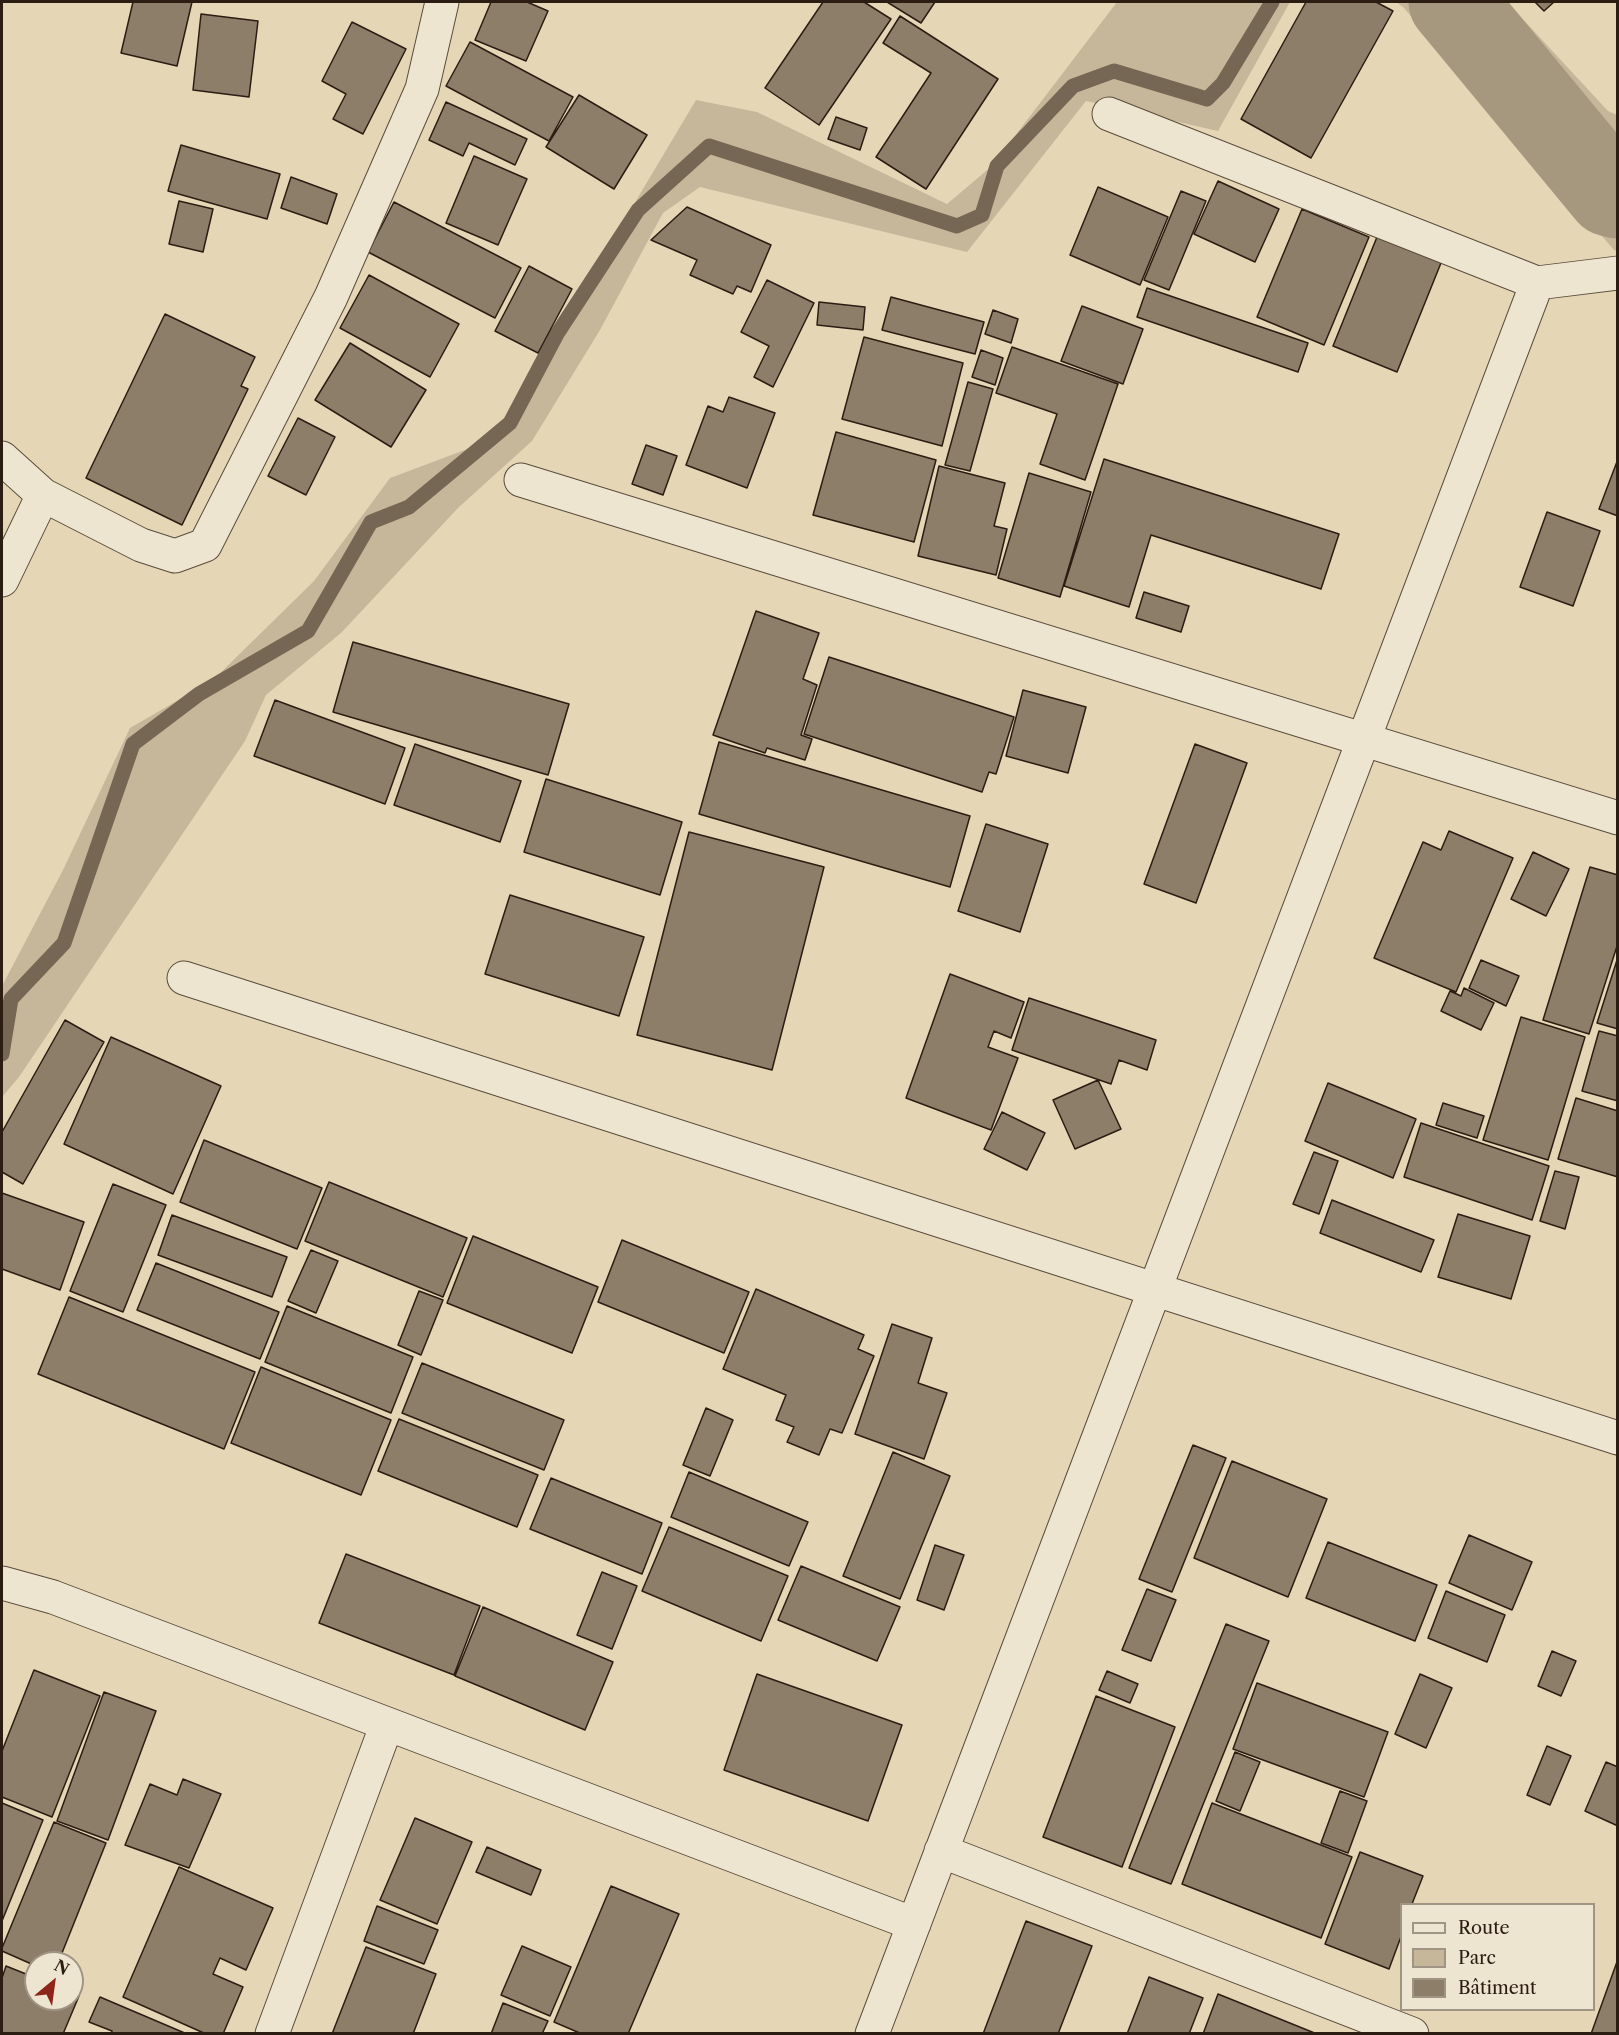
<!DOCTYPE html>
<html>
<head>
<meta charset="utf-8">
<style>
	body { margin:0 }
	#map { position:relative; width:1619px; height:2035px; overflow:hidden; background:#e5d7b6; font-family:"Libre Caslon Text",serif }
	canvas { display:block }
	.frame { position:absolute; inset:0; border:3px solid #2c1d13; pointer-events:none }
	.legend { position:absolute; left:1400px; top:1903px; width:195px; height:108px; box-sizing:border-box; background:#eee5d0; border:2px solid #a09584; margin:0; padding:8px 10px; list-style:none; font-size:18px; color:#2c1d13 }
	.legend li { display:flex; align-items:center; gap:12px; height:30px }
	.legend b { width:30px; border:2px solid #a09584 }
	.north { position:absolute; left:24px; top:1951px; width:60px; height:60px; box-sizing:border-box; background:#eee5d0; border:2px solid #a09584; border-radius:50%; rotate:29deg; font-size:16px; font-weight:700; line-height:24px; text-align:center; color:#2c1d13 }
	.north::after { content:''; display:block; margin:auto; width:21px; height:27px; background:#8f2418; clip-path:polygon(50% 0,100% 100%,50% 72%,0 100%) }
</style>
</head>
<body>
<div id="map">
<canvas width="1619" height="2035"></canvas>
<div class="frame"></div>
<ul class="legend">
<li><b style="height:8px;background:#eee5d0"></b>Route</li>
<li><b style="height:16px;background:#c6b79a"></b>Parc</li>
<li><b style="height:16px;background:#8c7e68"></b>Bâtiment</li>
</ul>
<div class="north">N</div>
</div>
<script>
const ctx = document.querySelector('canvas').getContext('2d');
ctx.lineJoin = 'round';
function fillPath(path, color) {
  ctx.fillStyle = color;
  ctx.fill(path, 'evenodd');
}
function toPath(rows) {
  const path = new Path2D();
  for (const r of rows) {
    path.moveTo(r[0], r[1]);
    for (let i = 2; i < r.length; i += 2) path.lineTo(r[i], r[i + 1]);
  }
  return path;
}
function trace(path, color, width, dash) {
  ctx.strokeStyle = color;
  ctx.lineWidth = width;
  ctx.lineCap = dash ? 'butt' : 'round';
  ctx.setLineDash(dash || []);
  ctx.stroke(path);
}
fillPath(toPath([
	[1117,2,1290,2,1218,131,1086,101,967,252,700,187,663,213,600,330,532,441,458,508,341,633,266,695,245,741,19,1077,2,1097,2,986,63,870,130,728,213,680,314,581,390,478,494,439,696,100,757,112,947,204,992,166],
	[1396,2,1507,2,1608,111,1617,115,1617,251,1614,250,1403,7]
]), '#c6b79a');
trace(toPath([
	[2,1054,11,999,64,943,133,744,199,694,308,631,371,522,409,507,510,423,557,334,638,210,709,146,957,226,982,215,997,166,1073,86,1114,71,1207,99,1223,83,1272,2]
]), '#756754', 15);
trace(toPath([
	[1452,2,1610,193,1618,195]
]), '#a6987f', 87);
const building = toPath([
	[133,2,192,2,177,66,121,53,133,2],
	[491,2,527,2,548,11,526,61,475,40,491,2],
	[823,2,864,2,891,19,819,125,765,88,823,2],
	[887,2,935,2,921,23,887,2],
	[1306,2,1376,2,1393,11,1311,158,1241,119,1306,2],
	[1535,2,1554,2,1544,11,1535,2],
	[201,14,258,21,249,97,193,90,201,14],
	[900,16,998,79,926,189,876,157,931,73,883,43,900,16],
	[352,22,406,49,363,134,333,119,346,94,322,81,352,22],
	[470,42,573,97,549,141,446,86,470,42],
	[579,95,647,135,614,189,546,147,579,95],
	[446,102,527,139,515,165,469,143,463,156,429,140,446,102],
	[836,117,867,128,860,150,828,139,836,117],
	[181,145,280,174,267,219,168,191,181,145],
	[474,156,527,179,498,245,446,223,474,156],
	[291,177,337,194,327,224,281,208,291,177],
	[1218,181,1279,209,1255,262,1194,234,1218,181],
	[1098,187,1168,217,1140,285,1070,255,1098,187],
	[1181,191,1206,201,1169,290,1144,280,1181,191],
	[179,201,213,209,203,252,169,244,179,201],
	[394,202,521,268,495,318,368,252,394,202],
	[687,207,771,245,751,292,737,286,733,294,690,275,697,260,651,240,687,207],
	[1302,209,1369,237,1324,345,1257,317,1302,209],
	[1379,232,1443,258,1397,372,1333,346,1379,232],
	[529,266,572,289,538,353,495,331,529,266],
	[369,275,459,324,430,377,340,328,369,275],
	[767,280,814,303,773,387,754,377,769,346,741,332,767,280],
	[1147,288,1308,343,1298,372,1137,317,1147,288],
	[891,297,984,322,975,354,882,330,891,297],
	[819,302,865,307,863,330,817,325,819,302],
	[1082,306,1143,329,1123,384,1061,361,1082,306],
	[993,310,1018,319,1011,343,985,334,993,310],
	[165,314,255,357,241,386,248,389,182,525,86,478,165,314],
	[864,337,963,363,942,446,842,419,864,337],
	[350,343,426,390,391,447,315,400,350,343],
	[1012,347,1118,384,1085,480,1040,464,1057,414,996,393,1012,347],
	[981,350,1003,358,995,385,972,377,981,350],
	[968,382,993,389,970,471,945,465,968,382],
	[729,397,775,413,747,488,686,465,708,406,723,412,729,397],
	[298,418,335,437,306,495,268,476,298,418],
	[836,432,936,460,914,542,813,515,836,432],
	[646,445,677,456,663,495,632,484,646,445],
	[1104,459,1339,534,1321,589,1151,535,1129,607,1064,586,1104,459],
	[1618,459,1618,516,1599,509,1618,459],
	[939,466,1005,483,994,526,1007,529,996,575,918,556,939,466],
	[1029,473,1091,492,1060,597,998,578,1029,473],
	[1547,512,1600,531,1573,606,1520,587,1547,512],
	[1144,592,1189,606,1181,632,1136,618,1144,592],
	[756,611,819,633,803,679,817,685,801,735,812,739,805,760,767,748,765,753,713,735,756,611],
	[353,642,569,704,548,775,333,712,353,642],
	[829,657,1014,717,996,774,989,772,982,792,804,734,829,657],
	[1023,690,1086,707,1068,773,1006,756,1023,690],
	[275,700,405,748,385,804,254,756,275,700],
	[719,742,970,816,950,887,699,814,719,742],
	[415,744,521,781,500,842,394,805,415,744],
	[1195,744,1247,763,1196,903,1144,884,1195,744],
	[546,779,682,822,660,895,524,852,546,779],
	[986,824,1048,844,1020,932,958,911,986,824],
	[1449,831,1513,858,1456,992,1374,958,1423,842,1441,850,1449,831],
	[689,832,824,867,772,1070,637,1035,689,832],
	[1533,852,1569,869,1546,916,1511,899,1533,852],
	[1590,867,1618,875,1618,943,1589,1034,1543,1020,1590,867],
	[510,895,644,937,619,1016,485,974,510,895],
	[1481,960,1519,976,1506,1006,1469,988,1481,960],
	[1617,960,1618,960,1618,1029,1597,1023,1617,960],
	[950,974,1024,1002,1011,1038,994,1031,988,1047,1018,1058,991,1130,906,1098,950,974],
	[1464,988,1494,1003,1481,1030,1441,1011,1450,991,1461,996,1464,988],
	[1029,998,1156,1040,1147,1070,1119,1060,1111,1084,1012,1050,1029,998],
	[1521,1017,1585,1037,1548,1160,1483,1140,1521,1017],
	[65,1020,104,1042,23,1184,2,1172,2,1132,65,1020],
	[1599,1031,1618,1036,1618,1101,1582,1091,1599,1031],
	[111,1037,221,1086,173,1194,64,1144,111,1037],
	[1098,1080,1121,1129,1075,1149,1053,1100,1098,1080],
	[1328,1083,1416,1119,1393,1178,1305,1141,1328,1083],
	[1576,1098,1618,1111,1618,1177,1558,1159,1576,1098],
	[1443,1103,1484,1116,1477,1138,1436,1125,1443,1103],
	[1002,1112,1045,1133,1027,1170,984,1149,1002,1112],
	[1421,1123,1549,1166,1532,1220,1404,1177,1421,1123],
	[204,1140,322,1188,297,1249,180,1202,204,1140],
	[1314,1152,1338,1161,1319,1214,1293,1204,1314,1152],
	[1555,1171,1579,1177,1565,1229,1540,1221,1555,1171],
	[329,1182,467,1238,443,1297,305,1241,329,1182],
	[113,1184,166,1205,123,1312,70,1291,113,1184],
	[2,1193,84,1222,60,1290,2,1269,2,1193],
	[1332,1200,1434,1240,1421,1272,1320,1233,1332,1200],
	[1458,1214,1530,1236,1511,1299,1438,1277,1458,1214],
	[172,1215,287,1257,272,1297,158,1255,172,1215],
	[473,1236,598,1287,572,1353,447,1303,473,1236],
	[622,1240,749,1292,724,1353,598,1302,622,1240],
	[311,1250,338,1261,316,1313,288,1301,311,1250],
	[156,1263,279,1312,260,1359,137,1310,156,1263],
	[756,1289,864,1335,858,1349,874,1356,842,1433,830,1429,819,1455,787,1442,794,1427,776,1420,786,1395,723,1369,756,1289],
	[419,1291,443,1300,421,1355,398,1345,419,1291],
	[69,1297,255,1372,224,1449,38,1374,69,1297],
	[287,1306,413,1357,391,1413,265,1362,287,1306],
	[892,1324,932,1338,918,1383,947,1393,924,1459,855,1434,892,1324],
	[422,1363,564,1420,544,1470,402,1413,422,1363],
	[261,1367,391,1420,361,1495,231,1443,261,1367],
	[706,1408,733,1420,710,1476,683,1465,706,1408],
	[399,1419,538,1475,517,1527,378,1471,399,1419],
	[1193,1445,1226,1458,1172,1592,1139,1579,1193,1445],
	[893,1452,950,1476,900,1599,843,1576,893,1452],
	[1232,1461,1327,1499,1288,1597,1194,1558,1232,1461],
	[689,1472,808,1522,789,1566,671,1517,689,1472],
	[551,1478,662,1523,642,1574,530,1529,551,1478],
	[669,1527,788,1576,761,1641,642,1591,669,1527],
	[1469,1535,1532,1562,1512,1610,1449,1583,1469,1535],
	[1328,1542,1437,1585,1415,1641,1306,1598,1328,1542],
	[935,1545,964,1555,944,1610,917,1600,935,1545],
	[346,1554,480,1606,454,1675,319,1623,346,1554],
	[801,1566,900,1607,877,1661,778,1620,801,1566],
	[602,1572,637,1586,612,1649,577,1635,602,1572],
	[1147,1589,1176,1600,1151,1661,1122,1650,1147,1589],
	[1446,1591,1505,1615,1487,1662,1428,1638,1446,1591],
	[483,1607,613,1662,585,1730,455,1676,483,1607],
	[1226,1624,1269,1641,1171,1884,1129,1868,1226,1624],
	[1552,1651,1576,1661,1561,1696,1538,1686,1552,1651],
	[34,1670,100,1696,52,1817,2,1797,2,1751,34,1670],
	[1107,1671,1138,1684,1130,1703,1099,1690,1107,1671],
	[757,1674,902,1725,868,1821,724,1770,757,1674],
	[1420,1674,1452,1688,1426,1748,1395,1734,1420,1674],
	[1257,1683,1388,1732,1364,1797,1233,1749,1257,1683],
	[104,1692,156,1711,108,1840,57,1821,104,1692],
	[1096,1696,1175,1727,1122,1867,1043,1837,1096,1696],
	[1547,1746,1571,1756,1550,1805,1527,1795,1547,1746],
	[1235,1752,1260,1762,1240,1811,1216,1801,1235,1752],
	[1606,1762,1618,1767,1618,1826,1585,1811,1606,1762],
	[183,1779,221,1794,189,1868,125,1845,150,1784,177,1795,183,1779],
	[1340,1791,1367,1801,1348,1853,1321,1843,1340,1791],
	[2,1803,43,1820,2,1921,2,1803],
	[1212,1803,1352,1857,1321,1938,1182,1884,1212,1803],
	[415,1818,472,1842,437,1924,380,1900,415,1818],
	[54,1822,106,1843,58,1963,36,1963,36,1966,2,1951,2,1948,54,1822],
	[487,1847,541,1870,531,1895,476,1872,487,1847],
	[1360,1852,1423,1876,1412,1904,1402,1904,1402,1934,1389,1969,1325,1944,1360,1852],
	[179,1867,273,1908,246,1970,220,1958,213,1974,243,1987,223,2034,206,2034,123,1997,179,1867],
	[611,1886,679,1914,628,2034,582,2034,554,2022,611,1886],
	[377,1906,438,1930,424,1964,364,1941,377,1906],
	[1026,1921,1092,1946,1058,2034,983,2034,1026,1921],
	[522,1946,571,1967,550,2016,501,1995,522,1946],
	[366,1947,436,1974,413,2034,332,2034,366,1947],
	[1618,1959,1618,2034,1591,2034,1618,1959],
	[6,1966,36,1978,36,1999,72,1999,72,1993,79,1996,63,2034,2,2034,2,1978,6,1966],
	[1149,1977,1203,1998,1189,2034,1127,2034,1149,1977],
	[1218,1994,1317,2034,1203,2034,1218,1994],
	[100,1997,187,2034,111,2034,112,2031,89,2022,100,1997],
	[503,2003,548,2021,542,2034,491,2034,503,2003]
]);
fillPath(building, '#8c7e68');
trace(building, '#2c1d13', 1.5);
const street = toPath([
	[1109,114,1537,283,1618,273],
	[2,458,43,495,2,580],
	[521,480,1618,818],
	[43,495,141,545,175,556,205,545,331,297,422,89,442,2],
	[184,978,1618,1438],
	[2,1583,53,1597,914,1924],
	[941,1851,1412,2034],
	[272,2034,387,1724],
	[872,2034,1537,283]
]);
trace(street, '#5a4c3c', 35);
trace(street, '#eee5d0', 33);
</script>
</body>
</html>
